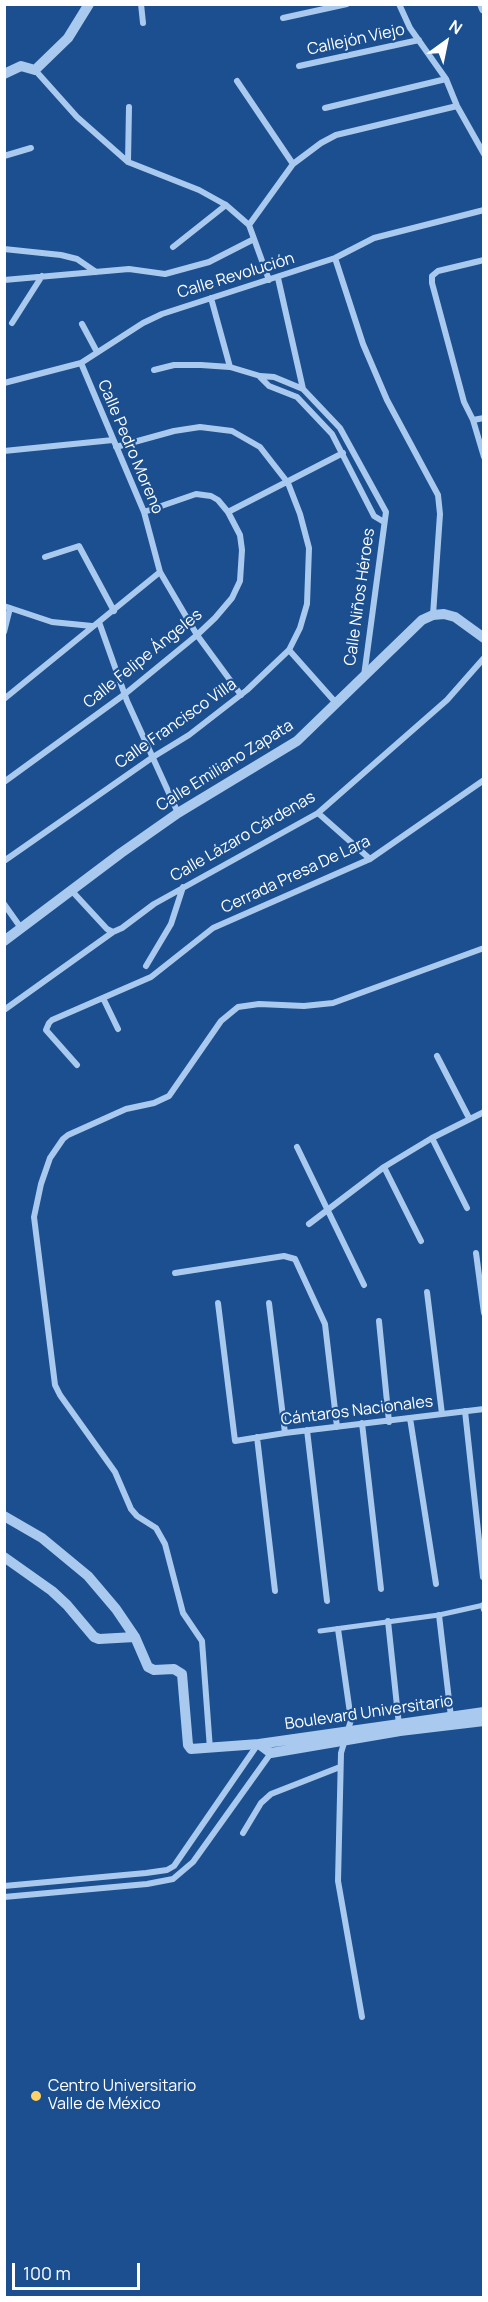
<!DOCTYPE html>
<html>
<head>
<meta charset="utf-8">
<style>
	body { margin:0 }
	#map { position:relative; width:488px; height:2302px; overflow:hidden; background:#1b4f8f; font-family:Manrope,sans-serif }
	canvas { display:block }
	.frame { position:absolute; inset:0; border:6px solid #fff; pointer-events:none }
	.north { position:absolute; left:416px; top:12px; width:60px; height:60px; -webkit-text-stroke:4px #1b4f8f; paint-order:stroke; rotate:33deg; font-size:16px; font-weight:700; line-height:24px; text-align:center; color:#fff }
	.north::after { content:''; display:block; margin:auto; width:21px; height:27px; background:#fff; clip-path:polygon(50% 0,100% 100%,50% 72%,0 100%) }
	.scale { position:absolute; left:12px; top:2263px; width:128px; height:27px; box-sizing:border-box; border:3px solid #fff; border-top:0; padding-left:8px; font-size:18px; line-height:21px; white-space:nowrap; color:#fff; -webkit-text-stroke:4px #1b4f8f; paint-order:stroke }
</style>
</head>
<body>
<div id="map">
<canvas width="488" height="2302"></canvas>
<div class="frame"></div>
<div class="north">N</div>
<div class="scale">100 m</div>
</div>
<script>
const ctx = document.querySelector('canvas').getContext('2d');
ctx.lineJoin = 'round';
function toPath(rows) {
  const path = new Path2D();
  for (const r of rows) {
    path.moveTo(r[0], r[1]);
    for (let i = 2; i < r.length; i += 2) path.lineTo(r[i], r[i + 1]);
  }
  return path;
}
function trace(path, color, width, dash) {
  ctx.strokeStyle = color;
  ctx.lineWidth = width;
  ctx.lineCap = dash ? 'butt' : 'round';
  ctx.setLineDash(dash || []);
  ctx.stroke(path);
}
function label(font, color, halo, rows, align = 'center') {
  ctx.font = font + ' Manrope,sans-serif';
  ctx.lineWidth = 4.5;
  ctx.setLineDash([]);
  ctx.textBaseline = 'middle';
  ctx.strokeStyle = halo;
  ctx.fillStyle = color;
  for (const [text, x, y, turn = 0] of rows) {
    ctx.save();
    ctx.translate(x, y);
    ctx.rotate((+turn || 0) * Math.PI / 180);
    ctx.textAlign = isNaN(turn) ? turn : align;
    if (halo) ctx.strokeText(text, 0, 0);
    ctx.fillText(text, 0, 0);
    ctx.restore();
  }
}
trace(toPath([
	[320,1631,439,1615,484,1605]
]), '#a9c9ee', 5);
trace(toPath([
	[141,4,143,23],
	[399,4,410,28,446,79,457,106,484,154],
	[283,18,347,4],
	[299,66,419,40],
	[35,70,77,117,128,162,199,190,226,205,249,225],
	[237,81,293,164],
	[325,108,446,79],
	[4,156,31,148],
	[128,162,129,107],
	[249,225,293,164,321,143,336,135,457,106],
	[249,225,269,280],
	[173,247,226,205],
	[4,249,61,255,77,259,96,272],
	[335,258,363,344,387,400,438,495,440,514,433,615],
	[484,260,438,271,432,276,432,283,464,402,473,420,484,457],
	[278,278,303,389],
	[4,280,129,269,165,274,209,262,254,239],
	[211,298,230,367],
	[12,323,42,276],
	[82,324,97,352],
	[81,363,144,512,160,572,197,635,241,695],
	[154,370,174,365,201,365,230,367,260,376,274,377,303,389,340,428,386,512,364,676],
	[260,377,269,386,297,397,332,434,374,516,384,522],
	[4,383,81,363,143,323,162,314,335,258,374,238,484,210],
	[473,420,484,418],
	[4,451,113,440],
	[228,512,343,453],
	[45,557,79,546,114,611],
	[4,606,52,622,92,626],
	[99,622,127,701,178,813],
	[4,632,10,608],
	[289,650,336,703],
	[4,699,160,572],
	[4,782,125,694,197,635,215,618,232,598,240,581,242,550,240,535,228,512,218,500,211,496,196,494,144,512],
	[318,813,370,859],
	[4,861,153,757,189,735,247,690,289,650,300,628,307,604,309,548,300,514,288,483,260,447,232,431,200,427,174,431,116,447],
	[71,890,107,929,113,932],
	[4,904,21,928],
	[146,966,171,924,183,887],
	[103,998,118,1029],
	[4,1010,113,932,122,928,154,904,318,813,447,700,484,658],
	[437,1056,469,1118],
	[77,1065,46,1030,49,1023,52,1020,151,977,213,928,370,859,484,780],
	[432,1138,467,1208],
	[297,1147,364,1285],
	[384,1167,421,1241],
	[309,1224,384,1167,432,1138,484,1112],
	[476,1253,484,1313],
	[175,1273,284,1256,295,1259,325,1324,337,1427],
	[427,1292,442,1414],
	[218,1303,235,1441,285,1433,484,1409],
	[269,1303,285,1433],
	[379,1321,389,1422],
	[465,1411,483,1577],
	[410,1418,436,1584],
	[362,1423,381,1589],
	[307,1430,327,1601],
	[257,1437,275,1591],
	[483,1605,484,1610],
	[439,1615,451,1717],
	[388,1621,399,1725],
	[338,1629,351,1720,341,1753,338,1881,362,2017],
	[210,1749,202,1641,183,1613,165,1544,156,1528,137,1516,131,1509,115,1472,60,1395,55,1385,34,1217,41,1184,50,1158,63,1139,68,1135,126,1109,154,1103,169,1096,221,1021,238,1007,259,1004,304,1006,333,1003,484,948],
	[243,1833,261,1803,271,1794,340,1767],
	[4,1886,146,1873,167,1870,174,1866,258,1744],
	[4,1897,147,1884,173,1879,193,1862,271,1753]
]), '#a9c9ee', 6);
trace(toPath([
	[482,4,484,9],
	[4,74,21,66,35,70,68,38,89,4],
	[4,941,121,853,178,813,297,741,422,620,433,615,444,614,455,617,484,638],
	[4,1516,42,1538,88,1576,116,1609,135,1637,148,1667,154,1670,174,1669,182,1674,188,1745,191,1749,259,1744,484,1712],
	[4,1557,52,1591,67,1605,94,1637,99,1639,135,1637],
	[259,1744,271,1753,400,1731,484,1721]
]), '#a9c9ee', 10);
for (const [x, y, r, color] of [
	[36,2096,6,"#ffd166"]
]) {
  const dot = new Path2D();
  dot.arc(x, y, r, 0, 2 * Math.PI);
  ctx.fillStyle = color;
  ctx.fill(dot);
  trace(dot, '#1b4f8f', 2);
}
label('16px', '#fff', '#1b4f8f', [
	["Callejón Viejo",356,40,-12],
	["Calle Revolución",236,276,-17],
	["Calle Pedro Moreno",130,447,67],
	["Calle Niños Héroes",360,597,-82],
	["Calle Felipe Ángeles",143,659,-39],
	["Calle Francisco Villa",176,724,-35],
	["Calle Emiliano Zapata",225,766,-32],
	["Calle Lázaro Cárdenas",243,837,-30],
	["Cerrada Presa De Lara",296,875,-25],
	["Cántaros Nacionales",357,1411,-7],
	["Boulevard Universitario",369,1713,-8]
]);
label('16px', '#fff', '#1b4f8f', [
	["Centro Universitario",48,2087],
	["Valle de México",48,2105]
], 'left');
</script>
</body>
</html>
